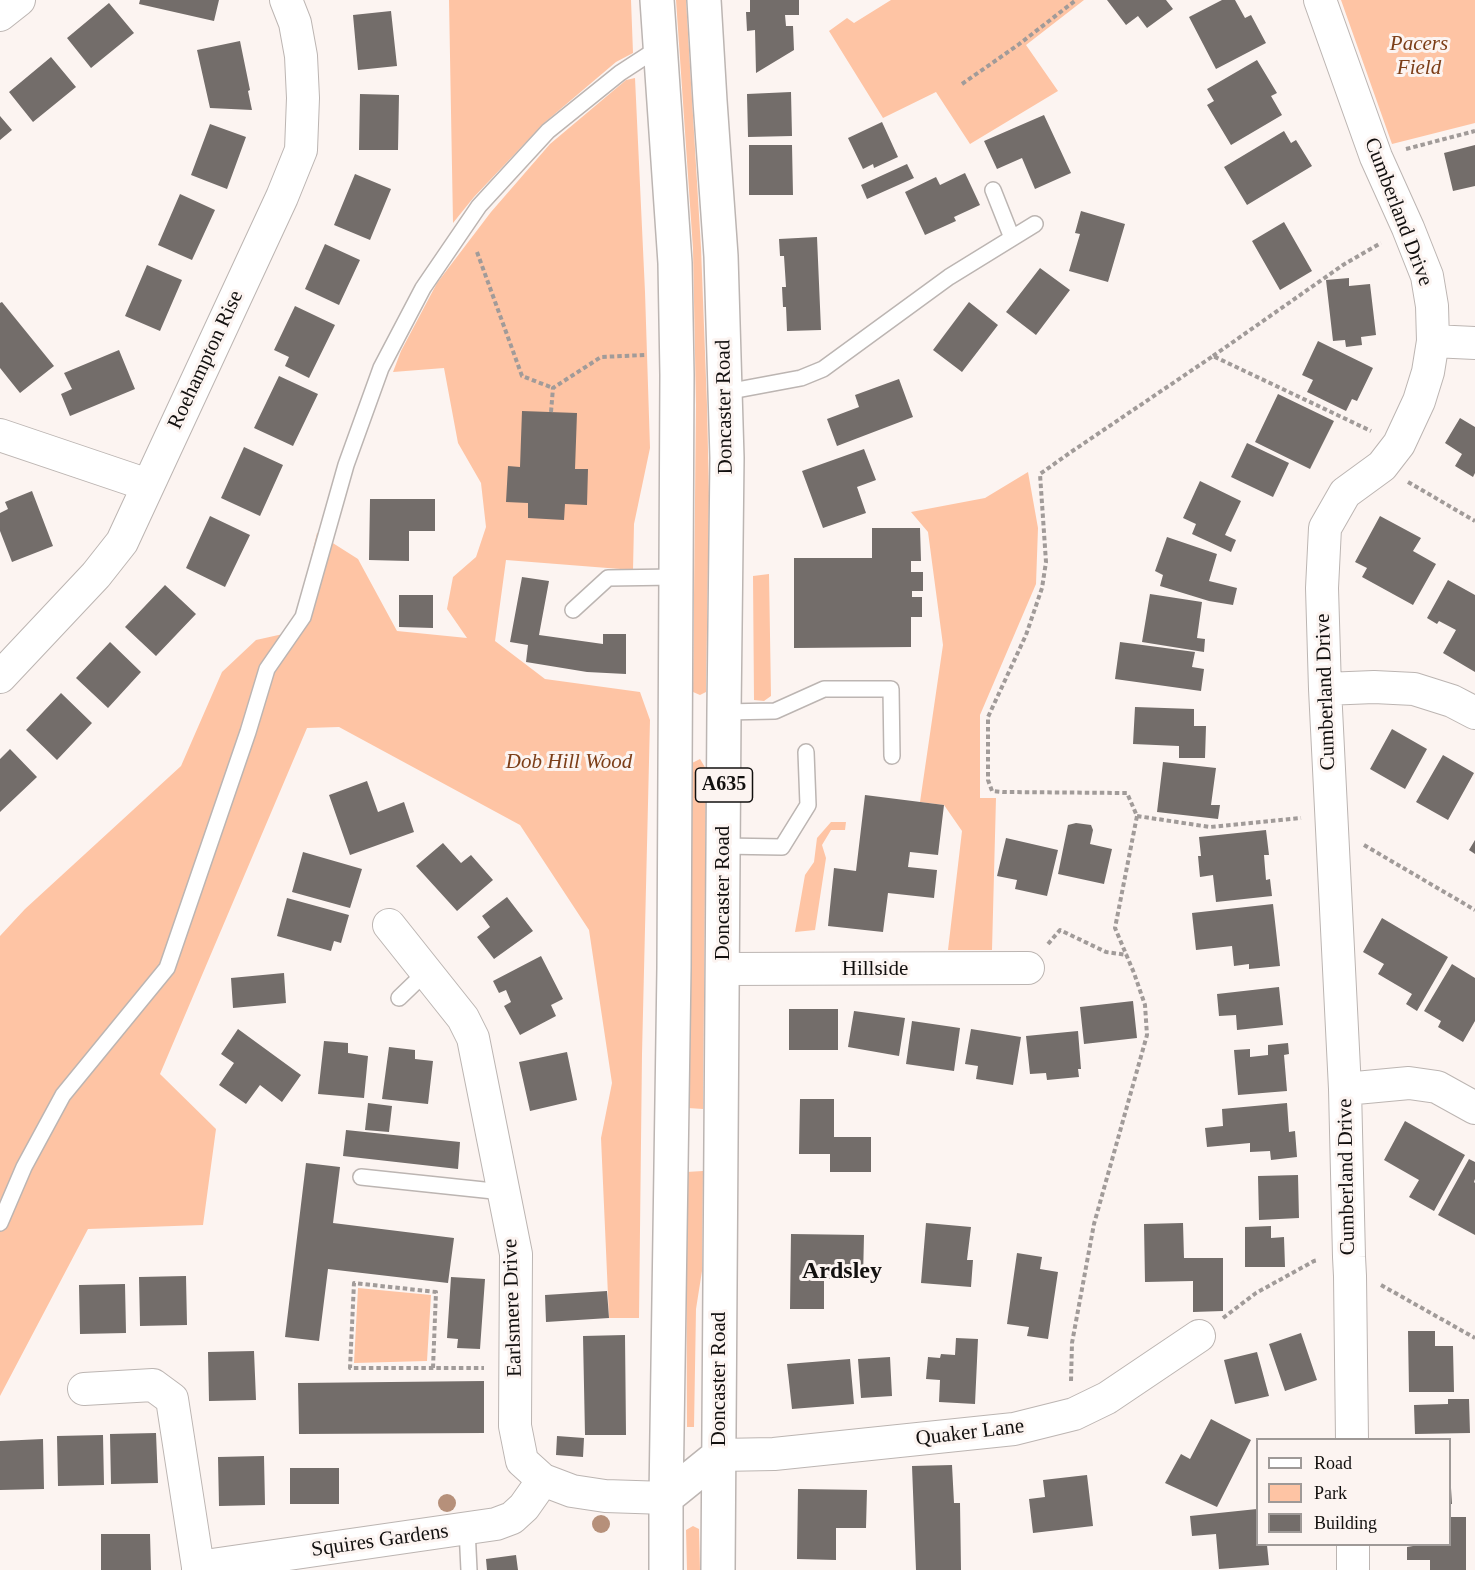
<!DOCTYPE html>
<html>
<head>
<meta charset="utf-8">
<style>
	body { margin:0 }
	#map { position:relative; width:1475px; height:1570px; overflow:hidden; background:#fcf4f1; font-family:"Times New Roman",serif }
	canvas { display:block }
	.legend { position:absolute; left:1256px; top:1438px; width:195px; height:108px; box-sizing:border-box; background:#fcf4f1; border:2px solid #9e9997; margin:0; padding:8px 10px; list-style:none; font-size:18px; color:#12100f }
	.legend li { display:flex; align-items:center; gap:12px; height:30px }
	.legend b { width:30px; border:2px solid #9e9997 }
</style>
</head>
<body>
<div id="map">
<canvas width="1475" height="1570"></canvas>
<ul class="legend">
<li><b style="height:8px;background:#fff"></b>Road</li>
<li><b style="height:16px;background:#fec4a4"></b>Park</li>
<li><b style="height:16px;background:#736d6a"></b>Building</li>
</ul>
</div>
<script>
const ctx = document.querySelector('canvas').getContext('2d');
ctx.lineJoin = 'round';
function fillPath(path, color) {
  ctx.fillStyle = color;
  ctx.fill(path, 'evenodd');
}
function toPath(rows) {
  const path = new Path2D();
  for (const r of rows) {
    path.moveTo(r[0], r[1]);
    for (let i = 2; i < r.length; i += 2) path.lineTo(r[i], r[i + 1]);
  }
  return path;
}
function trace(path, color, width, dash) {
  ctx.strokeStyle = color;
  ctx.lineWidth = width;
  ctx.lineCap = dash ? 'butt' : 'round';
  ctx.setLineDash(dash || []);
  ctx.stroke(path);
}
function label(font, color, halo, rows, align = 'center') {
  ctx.font = font + ' "Times New Roman",serif';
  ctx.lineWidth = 6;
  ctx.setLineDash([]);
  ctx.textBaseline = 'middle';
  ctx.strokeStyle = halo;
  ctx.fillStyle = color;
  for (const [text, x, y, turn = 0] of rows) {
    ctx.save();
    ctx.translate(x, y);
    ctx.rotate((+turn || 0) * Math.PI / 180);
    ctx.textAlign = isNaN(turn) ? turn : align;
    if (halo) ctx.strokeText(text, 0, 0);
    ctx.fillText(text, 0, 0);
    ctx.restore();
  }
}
fillPath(toPath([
	[449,0,631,0,633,53,616,62,544,123,474,197,453,223],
	[676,0,686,0,701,248,707,405,709,496,706,692,700,695,693,692,696,405,693,249],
	[891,0,1084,0,1026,45,1058,91,970,144,936,92,883,118,829,31,847,18,854,23],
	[1341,0,1475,0,1475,123,1392,144],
	[635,78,645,292,650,448,634,524,633,570,506,560,495,641,545,679,640,692,650,720,642,1054,639,1318,609,1318,601,1138,612,1083,589,930,520,825,339,727,307,728,160,1074,216,1129,203,1225,88,1229,0,1396,0,936,25,909,181,766,222,672,256,640,283,634,297,614,317,533,358,559,397,631,467,638,447,609,453,577,476,557,486,527,481,483,458,443,444,368,393,372,401,351,437,283,491,212,550,144,626,80],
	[1028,472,1038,528,1036,584,980,715,980,798,996,798,992,950,948,950,962,831,944,805,920,802,943,645,928,532,911,512,985,498],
	[769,574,771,696,764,701,754,700,753,576],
	[700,759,706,769,703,1109,688,1108,690,764],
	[831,822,846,822,845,830,831,830,822,845,826,858,815,930,795,932,805,875,814,862,817,838],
	[703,1171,702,1271,696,1309,694,1427,687,1427,686,1172],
	[358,1288,431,1295,427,1361,354,1363],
	[693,1526,699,1529,700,1570,687,1570,686,1530]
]), '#fec4a4');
fillPath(toPath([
	[140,0,219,0,214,21,139,4],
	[750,0,799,0,799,15,785,15,786,26,793,26,794,50,756,73,755,30,747,31,746,12,750,12],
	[1107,0,1166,0,1173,9,1147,28,1138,16,1126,25],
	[1222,0,1235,0,1245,18,1251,15,1266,43,1216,69,1189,17],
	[109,3,134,33,91,68,67,38],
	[391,11,397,66,358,70,353,15],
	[240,41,250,90,248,91,252,110,210,108,197,50],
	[51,57,76,87,33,122,9,92],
	[1257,60,1277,93,1271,96,1282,115,1231,145,1207,105,1214,101,1207,89],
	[791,92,792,136,748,137,747,94],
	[360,94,399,95,398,150,359,150],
	[1044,115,1071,173,1035,189,1022,158,997,169,984,141],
	[0,116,12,130,0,140],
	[882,122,898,157,874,168,873,164,863,169,848,138],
	[210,124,246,137,227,189,191,175],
	[1284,131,1291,143,1296,140,1312,166,1247,205,1224,167],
	[749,145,792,145,793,195,749,195],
	[1475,145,1475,186,1453,191,1444,153],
	[907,164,914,178,867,199,861,185],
	[965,173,980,205,954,217,956,221,925,235,905,192,936,177,940,185],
	[355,174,391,189,370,240,334,225],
	[180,194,215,210,192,260,158,245],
	[1081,211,1125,224,1108,282,1069,271,1080,234,1075,233],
	[1284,222,1312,271,1280,290,1252,241],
	[817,237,821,330,787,331,786,307,783,307,782,287,786,287,784,256,780,256,779,239],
	[325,244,360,260,339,305,305,289],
	[147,265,182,280,160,331,125,316],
	[1040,268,1070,290,1036,335,1006,312],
	[1349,278,1349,286,1370,284,1376,335,1361,337,1362,345,1346,347,1345,340,1333,341,1326,280],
	[2,302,54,366,20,393,0,368,0,303],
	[969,302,998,325,962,372,933,350],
	[295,306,335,325,309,378,285,366,289,357,274,350],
	[1318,341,1373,368,1357,401,1352,399,1346,411,1307,392,1313,380,1302,375],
	[119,350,135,389,70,416,61,394,72,389,64,373],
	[279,376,318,394,293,446,254,428],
	[899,379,913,417,837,446,827,419,859,407,855,395],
	[1278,394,1334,421,1310,469,1255,442],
	[522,411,577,413,575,469,588,469,587,505,565,504,564,520,528,518,528,503,506,502,508,466,520,467],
	[1460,418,1475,427,1475,473,1473,477,1455,466,1462,454,1445,443],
	[1247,443,1289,463,1273,497,1231,477],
	[244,447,283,465,260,516,221,498],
	[864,449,876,480,857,487,866,513,823,528,802,471],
	[1200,481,1241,501,1225,535,1236,540,1231,552,1192,534,1196,524,1183,518],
	[32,491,53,546,12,562,0,531,0,513,8,509,5,502],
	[370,499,435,499,435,531,409,531,409,561,369,560],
	[210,516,250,535,225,587,186,568],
	[1380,516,1421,538,1413,551,1436,564,1413,605,1362,577,1367,568,1355,562],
	[872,528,920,528,921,561,911,561,911,572,923,572,923,591,912,591,912,597,922,597,922,617,911,617,911,647,794,648,794,558,872,558],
	[1167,537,1217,554,1209,581,1237,588,1233,605,1209,601,1160,586,1163,575,1155,571],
	[522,577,549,581,539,635,603,644,603,634,626,634,626,674,587,672,526,662,528,645,510,642],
	[1448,580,1475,595,1475,672,1443,653,1456,630,1439,621,1437,624,1427,618],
	[165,585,196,614,156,656,125,627],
	[1150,594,1202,602,1197,638,1205,639,1204,652,1142,642],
	[399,595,433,595,433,628,399,627],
	[110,642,141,672,108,708,76,678],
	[1120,642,1195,652,1192,667,1204,669,1201,691,1115,679],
	[61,693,92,723,57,760,26,730],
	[1135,707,1194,709,1194,726,1206,726,1205,758,1179,758,1179,746,1133,744],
	[1392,729,1427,749,1405,789,1370,769],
	[10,749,37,777,0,812,0,759],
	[1443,755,1474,773,1448,820,1416,802],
	[1163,762,1216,768,1211,805,1220,805,1218,819,1157,812],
	[367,781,378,812,404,802,414,832,350,855,329,795],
	[865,795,944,805,938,855,910,852,908,867,937,870,934,898,888,893,883,932,828,926,834,868,856,871],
	[1076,823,1091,825,1093,830,1090,844,1112,849,1104,884,1058,874,1068,825],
	[1266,830,1269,855,1264,855,1266,880,1270,879,1272,896,1216,902,1213,875,1200,877,1198,856,1201,856,1199,837],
	[1006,838,1058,850,1047,896,1015,889,1017,880,997,876],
	[1475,840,1475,854,1469,850],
	[443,843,461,863,471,855,493,880,457,911,416,866],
	[303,852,362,869,350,908,292,892],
	[507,897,533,931,494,959,477,937,490,927,482,916],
	[287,898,349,915,341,943,334,941,331,951,277,936],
	[1273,904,1280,966,1249,969,1249,964,1234,966,1232,946,1196,950,1192,913],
	[1382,918,1448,957,1417,1011,1406,1004,1412,994,1378,974,1384,964,1363,952],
	[541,956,563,999,551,1005,556,1016,520,1035,504,1006,511,1002,506,990,499,993,493,981],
	[1452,964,1475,978,1475,1021,1463,1042,1438,1027,1441,1021,1424,1011],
	[284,973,286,1003,233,1008,231,978],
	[1279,987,1283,1025,1237,1030,1236,1015,1219,1016,1217,994],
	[1133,1001,1137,1038,1084,1044,1080,1007],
	[789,1009,838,1009,838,1050,789,1050],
	[854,1011,905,1018,899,1056,848,1047],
	[912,1021,960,1028,954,1071,906,1064],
	[238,1029,301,1075,282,1102,260,1085,246,1104,219,1085,234,1063,221,1054],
	[971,1029,1021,1037,1013,1085,976,1079,978,1066,965,1064],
	[1078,1031,1081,1069,1078,1069,1079,1077,1047,1080,1046,1073,1030,1074,1026,1036],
	[324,1041,348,1043,348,1053,368,1056,364,1098,318,1094],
	[1288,1043,1289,1054,1284,1055,1287,1091,1238,1095,1234,1050,1250,1049,1250,1057,1268,1055,1268,1045],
	[389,1047,415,1050,415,1059,433,1061,428,1104,382,1099],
	[567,1052,577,1100,530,1111,519,1062],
	[800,1099,834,1099,834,1137,871,1137,871,1172,830,1172,830,1154,799,1154],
	[368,1103,392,1106,389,1132,365,1130],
	[1287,1103,1289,1132,1295,1131,1297,1157,1271,1160,1270,1151,1250,1152,1250,1143,1207,1147,1205,1128,1223,1126,1222,1109],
	[1405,1121,1465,1155,1434,1211,1409,1197,1419,1180,1384,1160],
	[346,1130,460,1142,458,1169,343,1156],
	[1469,1159,1475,1162,1475,1179,1474,1182,1475,1183,1475,1235,1438,1215],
	[306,1163,340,1167,333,1223,454,1238,448,1283,328,1269,319,1341,285,1337],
	[1298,1175,1299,1218,1259,1220,1258,1176],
	[926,1223,971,1227,967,1260,973,1260,971,1287,921,1283],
	[1183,1223,1184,1258,1223,1258,1223,1311,1193,1312,1193,1281,1145,1282,1144,1224],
	[1271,1226,1271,1238,1284,1237,1285,1267,1245,1267,1245,1227],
	[791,1234,864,1235,863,1279,824,1279,824,1309,790,1309],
	[1017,1253,1042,1257,1040,1269,1058,1272,1048,1339,1027,1336,1029,1327,1007,1324],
	[186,1276,187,1325,140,1326,139,1277],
	[451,1277,485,1279,480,1349,457,1348,458,1339,447,1338],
	[125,1284,126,1333,80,1334,79,1285],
	[607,1291,609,1318,546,1322,545,1295],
	[1408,1331,1435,1331,1435,1346,1453,1346,1454,1392,1409,1392],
	[1301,1333,1317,1380,1285,1391,1269,1344],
	[625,1335,626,1435,585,1435,583,1336],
	[956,1338,978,1339,975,1404,939,1402,940,1380,926,1379,928,1357,940,1358,941,1354,955,1355],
	[254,1351,256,1400,209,1401,208,1352],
	[1257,1352,1269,1396,1235,1404,1224,1360],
	[890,1357,892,1396,861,1398,858,1359],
	[850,1359,854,1404,792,1409,787,1364],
	[484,1381,484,1433,299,1434,298,1383],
	[1448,1399,1469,1399,1470,1433,1415,1434,1414,1405,1448,1404],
	[1211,1419,1251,1440,1217,1507,1165,1483,1181,1454,1190,1459],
	[156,1433,158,1483,111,1484,110,1434],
	[103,1435,104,1485,58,1486,57,1436],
	[557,1436,584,1438,583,1457,556,1455],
	[43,1439,44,1489,0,1490,0,1441],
	[264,1456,265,1505,219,1506,218,1457],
	[952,1465,954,1503,960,1503,961,1570,916,1570,912,1466],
	[290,1468,339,1468,339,1504,290,1504],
	[1087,1475,1093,1526,1033,1533,1029,1499,1045,1497,1043,1480],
	[1450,1488,1451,1488,1452,1504,1450,1504],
	[798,1489,867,1490,866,1528,836,1528,836,1560,797,1559],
	[1257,1509,1257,1545,1267,1545,1269,1565,1219,1569,1216,1534,1192,1536,1190,1516],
	[1450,1517,1466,1517,1466,1570,1430,1570,1430,1560,1407,1560,1407,1547,1413,1546,1413,1545,1450,1544],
	[101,1534,150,1534,151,1570,101,1570],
	[516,1555,518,1570,487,1570,486,1559]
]), '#736d6a');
const service = toPath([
	[993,190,1012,238],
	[726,392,801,378,823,369,949,277,1035,224],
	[573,610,608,578,675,577],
	[724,712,775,711,824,689,891,689,892,756],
	[723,846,782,847,808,805,806,752],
	[399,998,426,972],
	[361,1177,503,1192],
	[0,1223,24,1167,63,1095,167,968,248,732,267,669,303,617,346,465,381,368,423,288,479,206,548,131,620,73,660,47],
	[467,1529,469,1570]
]);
const minor = toPath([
	[1320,0,1376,157,1408,228,1427,276,1432,306,1433,341,1428,372,1419,401,1399,444,1382,466,1345,493,1325,528,1322,588,1325,689,1345,1089,1349,1257,1350,1276,1352,1440],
	[0,15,19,0],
	[1433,341,1475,343],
	[0,435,148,485],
	[0,677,96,575,122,542,282,197,301,150,303,98,301,56,295,23,286,0],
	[1325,689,1374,687,1414,689,1452,701,1475,713],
	[389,925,463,1018,473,1038,516,1254,515,1426,522,1461,543,1480,572,1491,605,1496,666,1498],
	[722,969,1028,968],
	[1345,1089,1409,1083,1437,1087,1475,1108],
	[84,1389,153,1385,172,1399,198,1567],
	[719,1455,774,1454,1014,1429,1074,1414,1107,1398,1199,1336],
	[1353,1544,1353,1570],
	[198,1570,198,1567,496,1524,512,1518,524,1507,543,1480]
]);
const trunk = toPath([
	[657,0,675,263,677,375,674,968,666,1498,666,1570],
	[704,0,710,101,721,256,727,458,724,712,718,1570],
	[666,1498,719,1455]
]);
trace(service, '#bcb5b2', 18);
trace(minor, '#bcb5b2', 34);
trace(trunk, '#bcb5b2', 36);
trace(toPath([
	[962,84,1018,45,1076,0],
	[1406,149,1475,131],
	[477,252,522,376,553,388],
	[1213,356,1343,265,1381,243],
	[551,412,553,388,601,357,645,355],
	[1408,482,1475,521],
	[1137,816,1210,827,1301,818],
	[1364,845,1475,910],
	[1048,944,1060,930,1106,952,1127,955],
	[1381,1285,1475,1338],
	[1223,1318,1256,1293,1314,1261,1318,1260],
	[433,1368,436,1292,354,1283,350,1368,484,1368],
	[1071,1381,1072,1343,1094,1224,1147,1035,1145,1005,1134,973,1115,928,1137,816,1127,793,1003,792,992,791,988,780,988,717,1026,635,1042,588,1046,562,1040,474,1071,452,1213,356,1371,431]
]), '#a19b99', 4, [4.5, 3]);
trace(service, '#fff', 15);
trace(minor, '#fff', 32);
trace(trunk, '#fff', 33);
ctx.fillStyle = '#b6907a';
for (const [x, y] of [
	[447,1503],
	[601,1524]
]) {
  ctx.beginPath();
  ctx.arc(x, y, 9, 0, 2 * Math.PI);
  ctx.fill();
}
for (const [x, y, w] of [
	[724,785,57]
]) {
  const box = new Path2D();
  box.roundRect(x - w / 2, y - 17, w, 34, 4.5);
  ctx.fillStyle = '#fcf4f1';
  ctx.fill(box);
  trace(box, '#12100f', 1.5);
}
label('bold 20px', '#12100f', null, [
	["A635",724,785]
]);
label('italic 21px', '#7c3e18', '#fcf4f1', [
	["Pacers",1419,44],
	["Field",1419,68],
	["Dob Hill Wood",569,762]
]);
label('21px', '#12100f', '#fcf4f1', [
	["Cumberland Drive",1398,212,69],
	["Roehampton Rise",206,360,-65],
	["Doncaster Road",725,407,-91],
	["Cumberland Drive",1326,692,-92],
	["Doncaster Road",723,893,-90],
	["Hillside",875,969],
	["Cumberland Drive",1347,1177,-91],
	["Earlsmere Drive",513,1308,-92],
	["Doncaster Road",719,1379,-90],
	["Quaker Lane",970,1433,-7],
	["Squires Gardens",380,1541,-8]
]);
label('bold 24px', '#12100f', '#fcf4f1', [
	["Ardsley",842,1272]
]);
</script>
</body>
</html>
